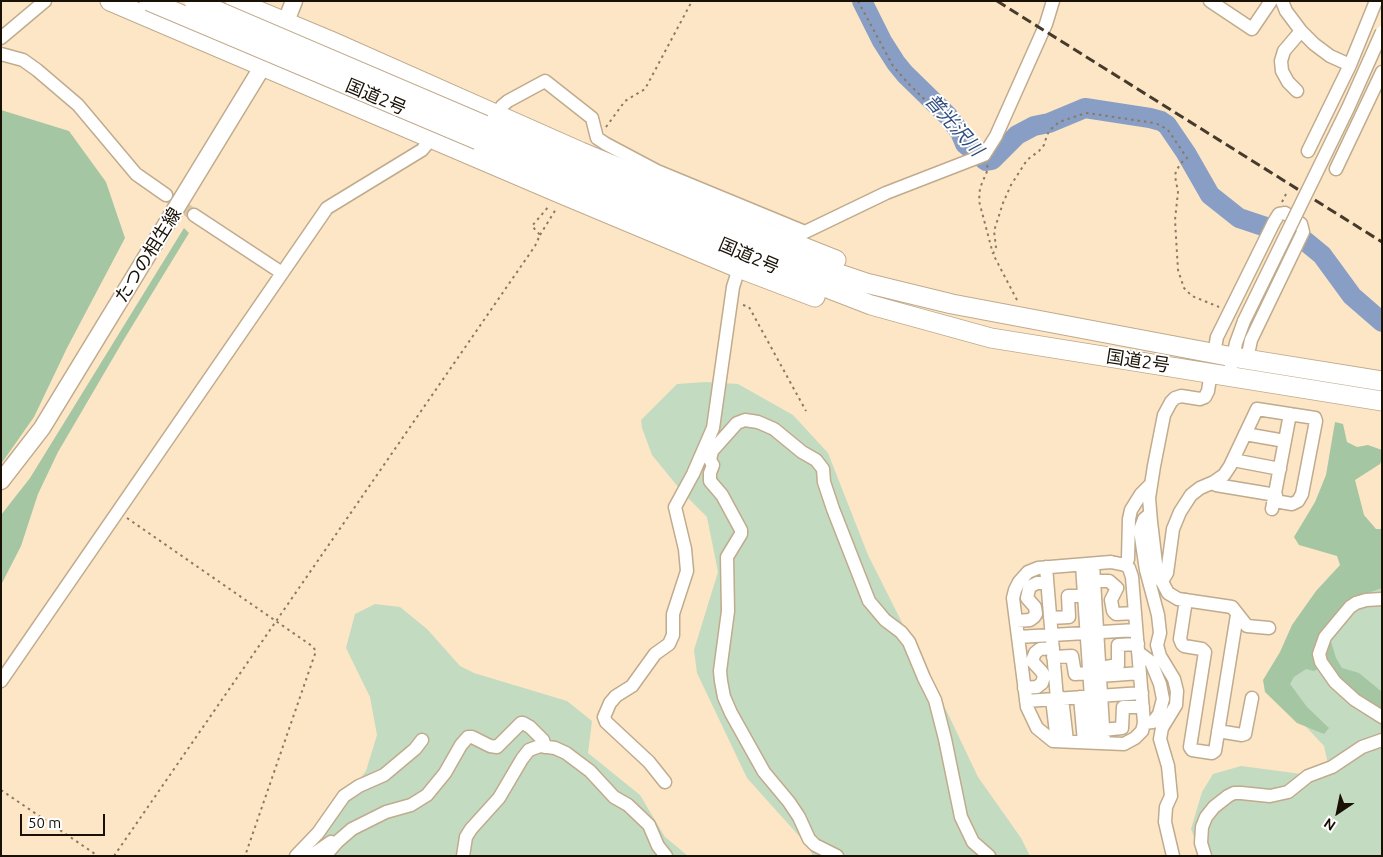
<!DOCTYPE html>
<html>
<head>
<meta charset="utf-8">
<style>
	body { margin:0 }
	#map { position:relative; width:1383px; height:857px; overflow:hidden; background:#fce6c6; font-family:Ubuntu,sans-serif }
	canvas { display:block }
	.frame { position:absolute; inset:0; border:2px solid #191106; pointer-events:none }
	.north { position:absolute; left:1313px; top:787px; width:50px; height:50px; -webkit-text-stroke:4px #fff; paint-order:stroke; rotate:214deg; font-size:14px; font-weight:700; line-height:20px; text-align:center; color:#191106 }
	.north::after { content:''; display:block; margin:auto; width:18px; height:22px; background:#191106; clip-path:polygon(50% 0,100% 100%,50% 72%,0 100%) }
	.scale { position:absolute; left:20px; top:814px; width:85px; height:22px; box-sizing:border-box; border:2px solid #191106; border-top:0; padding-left:6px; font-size:15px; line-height:18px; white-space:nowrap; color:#191106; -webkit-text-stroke:4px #fff; paint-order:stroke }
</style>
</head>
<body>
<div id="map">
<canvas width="1383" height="857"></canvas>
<div class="frame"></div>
<div class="north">N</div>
<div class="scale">50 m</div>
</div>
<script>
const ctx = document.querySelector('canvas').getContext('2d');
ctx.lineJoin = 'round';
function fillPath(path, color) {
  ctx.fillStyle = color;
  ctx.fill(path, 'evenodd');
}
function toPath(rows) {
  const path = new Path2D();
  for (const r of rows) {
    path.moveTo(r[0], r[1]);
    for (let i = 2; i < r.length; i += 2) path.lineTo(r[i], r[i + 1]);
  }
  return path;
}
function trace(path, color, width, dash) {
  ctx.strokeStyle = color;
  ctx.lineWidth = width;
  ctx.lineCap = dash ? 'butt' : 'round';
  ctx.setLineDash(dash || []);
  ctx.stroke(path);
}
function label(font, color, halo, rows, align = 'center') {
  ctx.font = font + ' Ubuntu,"Noto Sans JP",sans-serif';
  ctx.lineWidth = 4;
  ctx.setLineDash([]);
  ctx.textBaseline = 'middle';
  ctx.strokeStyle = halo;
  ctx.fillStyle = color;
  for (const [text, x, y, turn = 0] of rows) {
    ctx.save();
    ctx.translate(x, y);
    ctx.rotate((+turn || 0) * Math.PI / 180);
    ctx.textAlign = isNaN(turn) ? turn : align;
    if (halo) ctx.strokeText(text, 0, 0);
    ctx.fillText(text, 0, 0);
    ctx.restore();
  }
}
fillPath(toPath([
	[706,382,738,384,793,415,828,453,868,555,949,716,978,777,1021,838,1030,856,813,856,809,847,747,778,697,673,694,650,718,572,707,517,683,493,652,455,642,428,641,420,677,384],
	[1382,550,1382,856,1201,856,1191,829,1202,792,1213,774,1241,766,1309,775,1328,764,1324,746,1280,699,1271,684],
	[375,604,400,607,427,629,460,666,474,673,567,701,592,721,588,753,640,795,665,837,688,856,295,856,339,806,366,771,377,735,370,697,346,648,355,614]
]), '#c3dbc1');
fillPath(toPath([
	[1,110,69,131,106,182,125,238,67,348,34,417,1,464],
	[184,228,189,233,123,341,58,452,38,494,21,546,1,585,1,515,30,478],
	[1335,422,1343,424,1347,442,1357,447,1368,445,1382,450,1382,460,1380,464,1355,480,1364,515,1376,529,1382,529,1382,588,1368,593,1361,606,1328,632,1336,658,1342,668,1359,673,1382,692,1382,710,1362,699,1340,679,1323,653,1320,668,1314,671,1306,669,1294,677,1290,684,1307,707,1329,728,1324,734,1297,723,1265,692,1263,680,1280,652,1292,625,1316,591,1340,565,1337,556,1299,545,1294,537,1315,502,1326,475]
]), '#a4c6a2');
trace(toPath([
	[862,1,882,41,896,63,905,74,948,116,960,132,965,144,986,161,992,160,1017,135,1034,126,1049,123,1085,108,1150,118,1161,121,1167,125,1186,153,1210,195,1239,218,1266,227],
	[1305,241,1322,255,1352,296,1382,322]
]), '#889ec4', 20);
trace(toPath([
	[166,195,194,215]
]), '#dac6a9', 12, [12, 6]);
const minor = toPath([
	[1210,1,1252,29,1271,1],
	[1282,1,1286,11,1301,31,1314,44,1330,56,1350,65],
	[1,38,45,1],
	[1,54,23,60,37,70,78,105,136,174,166,195],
	[1297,91,1288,82,1282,71,1281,61,1284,51,1301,31],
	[498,115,502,106,508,101,545,81,592,118,597,138,606,144,657,171,805,232,886,193,984,155,996,136,1046,24,1053,1],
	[1308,151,1350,65,1376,1],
	[1336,169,1382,72],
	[194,215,282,273],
	[1214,353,1217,337,1222,327,1274,222,1279,214,1285,213,1301,224,1303,232,1251,340,1247,359],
	[1211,372,1208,391,1205,397,1200,399,1181,396,1175,398,1171,402,1164,415,1154,466,1149,498,1151,522,1157,572,1168,593,1178,599,1232,607,1247,626,1269,628],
	[1229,375,1236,343,1244,321],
	[1245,434,1285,441],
	[1233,460,1280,469],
	[1214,482,1216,485,1276,495],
	[1272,509,1290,414],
	[1150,514,1144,519,1140,530,1146,570,1158,615,1160,633,1157,645,1160,656,1174,679,1177,691,1176,705,1162,728,1160,739,1168,766,1171,796,1166,807,1165,822,1173,856],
	[1111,562,1125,565,1129,568,1132,577,1144,723,1142,731,1135,738,1124,744,1053,741,1037,728,1027,707,1013,598,1015,590,1019,582,1028,572,1038,568,1111,562],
	[1093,564,1104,743],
	[1082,565,1094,742],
	[1125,565,1128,559,1129,519,1131,510,1141,494,1151,484],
	[1046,567,1057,699],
	[1094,581,1109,581,1117,588,1111,600,1113,611,1116,614,1135,613],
	[1161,581,1164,578,1167,573,1173,529,1180,512,1191,495,1200,488,1214,482,1224,475,1230,466,1257,409,1315,418,1316,421,1302,494,1298,501,1292,504,1275,501],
	[1382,599,1366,600,1356,603,1350,607,1325,637,1319,654,1321,662,1335,682,1355,700,1382,717],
	[1186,600,1180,639,1182,644,1184,646,1202,649,1205,652,1190,747,1192,750,1212,753,1215,751,1237,615],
	[1050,618,1069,617,1068,596,1084,596],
	[1016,621,1030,620,1034,617,1036,614,1035,607,1027,598,1029,589,1031,586,1037,583,1047,583],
	[1018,637,1136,630],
	[1138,652,1151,662,1160,684,1163,699,1159,714,1153,722,1144,723],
	[1053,657,1072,656,1075,674,1089,673],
	[1100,668,1118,665,1118,645,1138,644],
	[1100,676,1140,673],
	[1,681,327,208,422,150,427,144,430,138],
	[1024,688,1037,687,1042,683,1044,676,1042,672,1032,661,1035,653,1040,649,1053,648],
	[1080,697,1084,742],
	[1062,698,1067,741],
	[1052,699,1057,741],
	[1026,701,1142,693],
	[1103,730,1122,728,1123,707,1143,707],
	[1218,731,1242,735,1245,734,1252,698],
	[665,782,649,762,606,722,604,717,610,703,616,696,632,686,655,654,669,644,673,635,673,614,687,571,685,549,675,507,693,474,713,428,733,287,739,268],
	[296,856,318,833,344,796,359,786,384,775,415,749,422,740],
	[311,856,331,842],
	[325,856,337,842,352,829,386,812,411,805,427,795,445,773,461,745,468,737,472,737,490,746,497,747,521,723,523,723,530,727,543,740,545,747],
	[463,856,466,837,471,829,499,798,522,759,529,750,540,746,555,748,566,753,590,771,614,797,628,805,649,825,658,846,666,856],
	[837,856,815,845,809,839,799,817,789,802,764,772,731,713,724,697,721,681,720,671,728,611,727,557,741,534,741,530,722,495,710,481,710,473,713,465,710,460,712,451,737,423,745,420,758,422,774,429,802,452,816,460,823,469,824,482,833,509,869,601,885,620,901,632,909,642,924,678,935,700,945,739,961,817,973,842,989,856],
	[1205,856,1201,843,1202,827,1206,817,1214,807,1228,796,1234,793,1241,793,1270,796,1288,792,1308,776,1332,767,1362,747,1382,740]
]);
const major = toPath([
	[281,34,294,1],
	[1,481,42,428,269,56]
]);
const highway = toPath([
	[110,1,557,192,736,267,815,297],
	[235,1,333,42,581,152,711,206,763,231,836,260],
	[484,125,804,262,866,283,952,304,1233,357,1382,381],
	[478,140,809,281,871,305,991,338,1382,401]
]);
trace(minor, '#c0ab8d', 15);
trace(major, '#c0ab8d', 19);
trace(highway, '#c0ab8d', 21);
trace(toPath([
	[858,1,893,66,908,83,956,131,966,148],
	[606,127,625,101,645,89,692,1],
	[987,165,988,169,980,188,979,201,993,254],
	[1282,202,1286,194],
	[540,235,556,209],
	[1017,300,993,254,996,247,994,231,1003,203,1011,185,1027,160,1039,151,1044,145,1047,135,1050,130,1059,122,1086,113,1094,114,1154,123,1160,125,1168,130,1187,158,1181,163,1176,171,1175,176,1178,192,1175,220,1178,270,1184,288,1192,296,1219,307],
	[743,305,749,307,806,411],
	[127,518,312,646,316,651,245,856],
	[1,790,98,856],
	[114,856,535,246,540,235,532,226,549,206]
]), '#897a64', 2, [2.5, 4]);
trace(minor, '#fff', 12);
trace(major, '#fff', 16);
trace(highway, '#fff', 19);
trace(toPath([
	[997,1,1382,242]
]), '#453a2b', 3, [10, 5]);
const minorBridge = toPath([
	[1244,321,1348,108,1382,32]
]);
const highwayBridge = toPath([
	[149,1,478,140],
	[194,1,484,125]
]);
trace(minorBridge, '#c0ab8d', 15, []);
trace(highwayBridge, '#c0ab8d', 21, []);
trace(minorBridge, '#fff', 12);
trace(highwayBridge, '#fff', 19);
label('18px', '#191106', '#fff', [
	["国道2号",376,97,23],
	["たつの相生線",148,255,-58],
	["国道2号",749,256,23],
	["国道2号",1138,361,9]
]);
label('italic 19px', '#304d80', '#fff', [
	["普光沢川",954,125,48]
]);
</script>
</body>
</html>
